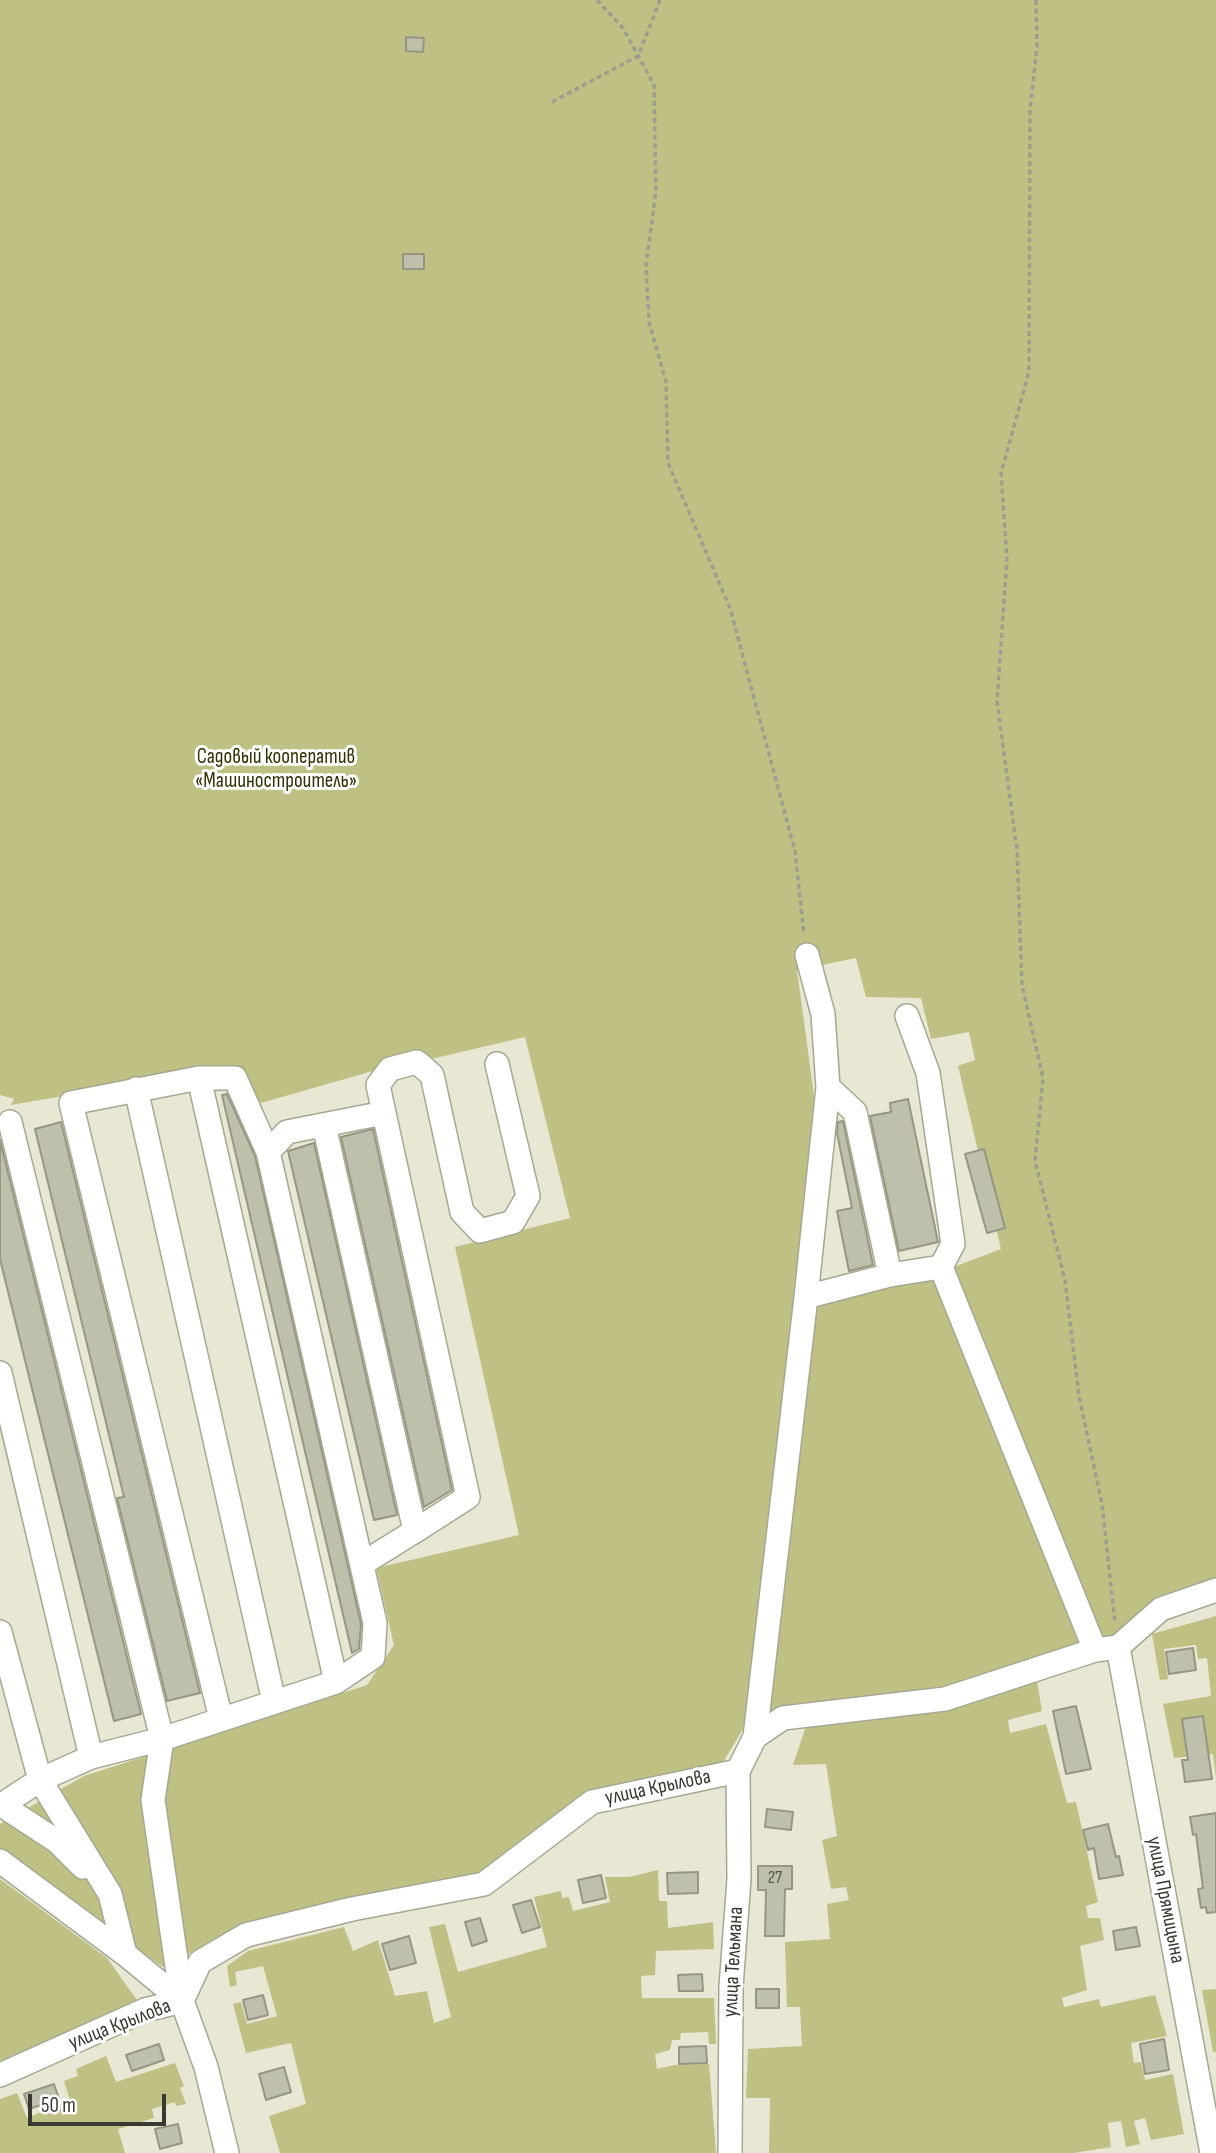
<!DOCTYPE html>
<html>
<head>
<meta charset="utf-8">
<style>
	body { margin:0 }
	#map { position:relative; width:1216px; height:2153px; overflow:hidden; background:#e7e7d3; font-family:"Sofia Sans Condensed",sans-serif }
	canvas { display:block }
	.scale { position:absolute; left:28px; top:2094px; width:138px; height:32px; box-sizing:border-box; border:4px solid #383931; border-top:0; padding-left:9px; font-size:21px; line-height:24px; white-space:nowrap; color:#383931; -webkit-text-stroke:5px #fff; paint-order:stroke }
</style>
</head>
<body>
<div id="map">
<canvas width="1216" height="2153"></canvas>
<div class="scale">50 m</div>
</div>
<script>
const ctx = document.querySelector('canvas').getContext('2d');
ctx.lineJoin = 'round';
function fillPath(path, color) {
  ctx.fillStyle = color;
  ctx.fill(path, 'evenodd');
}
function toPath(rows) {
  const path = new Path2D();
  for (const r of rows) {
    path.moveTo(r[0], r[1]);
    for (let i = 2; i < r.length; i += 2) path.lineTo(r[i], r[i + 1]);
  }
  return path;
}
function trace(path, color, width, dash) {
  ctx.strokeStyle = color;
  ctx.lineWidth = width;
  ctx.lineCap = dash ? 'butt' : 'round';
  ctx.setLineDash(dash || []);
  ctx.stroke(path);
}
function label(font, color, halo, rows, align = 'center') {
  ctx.font = font + ' "Sofia Sans Condensed",sans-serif';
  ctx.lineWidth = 6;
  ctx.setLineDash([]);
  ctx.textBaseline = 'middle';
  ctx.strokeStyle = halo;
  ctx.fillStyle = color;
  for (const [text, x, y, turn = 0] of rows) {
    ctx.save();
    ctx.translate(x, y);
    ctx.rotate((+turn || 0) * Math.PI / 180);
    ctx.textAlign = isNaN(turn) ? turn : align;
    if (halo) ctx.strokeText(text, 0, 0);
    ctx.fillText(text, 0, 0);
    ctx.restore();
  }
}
fillPath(toPath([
	[0,0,1216,0,1216,1577,1156,1597,1108,1640,1076,1644,937,1690,779,1708,749,1719,719,1769,586,1796,479,1878,241,1926,163,1967,0,1849,0,1824,84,1776,367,1685,394,1645,376,1568,519,1535,455,1247,570,1218,525,1037,427,1060,418,1058,261,1103,241,1073,197,1073,11,1105,14,1099,0,1095],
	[856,958,866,997,921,998,931,1039,969,1032,975,1060,958,1066,1001,1249,912,1283,798,1308,817,1118,797,970],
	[1216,1616,1216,1778,1213,1754,1174,1758,1163,1704,1211,1696,1207,1658,1198,1659,1196,1645,1164,1649,1168,1679,1160,1680,1152,1634],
	[1037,1681,1042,1711,1008,1720,1010,1733,1046,1724,1067,1803,1076,1802,1098,1902,1086,1906,1088,1918,1100,1918,1104,1940,1080,1946,1087,1990,1062,1998,1064,2007,1099,1999,1101,2007,1155,1995,1167,2036,1131,2043,1134,2063,1141,2062,1145,2080,1173,2074,1184,2134,1151,2140,1145,2118,1134,2121,1140,2144,1126,2147,1121,2121,1108,2123,1111,2147,1074,2153,769,2153,770,2098,746,2098,748,2049,802,2046,800,2007,787,2007,785,1942,830,1939,827,1904,849,1900,846,1887,831,1889,822,1840,837,1836,826,1764,793,1765,807,1723,969,1701],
	[658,1870,659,1901,667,1901,668,1928,713,1922,714,1949,656,1951,655,1975,641,1976,642,1998,714,1998,716,2044,709,2044,708,2032,681,2033,680,2040,672,2040,670,2050,655,2054,657,2069,674,2065,709,2064,716,2153,280,2153,269,2116,306,2104,291,2043,246,2053,233,2004,241,2002,247,2024,277,2016,263,1966,235,1972,237,1985,230,1987,227,1966,248,1951,344,1927,353,1951,378,1940,395,1996,427,1991,434,2023,451,2017,429,1927,445,1924,458,1972,547,1947,534,1897,561,1891,562,1898,569,1897,573,1911,610,1902,605,1877,629,1877],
	[0,1879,107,1958,137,2000,0,2061],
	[1216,1989,1216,2052,1213,2052,1202,1990],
	[106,2056,116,2082,175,2063,184,2086,180,2088,186,2104,176,2106,175,2102,152,2109,154,2118,118,2129,125,2153,0,2153,0,2099,17,2093,27,2118,70,2100,64,2081,78,2076,76,2069]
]), '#bfc084');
const building = toPath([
	[406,37,424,38,423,52,406,51,406,37],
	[403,254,424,254,424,269,403,269,403,254],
	[227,1094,255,1156,361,1624,359,1649,352,1653,222,1095,227,1094],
	[908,1099,938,1242,899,1251,870,1116,891,1112,890,1103,908,1099],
	[843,1121,873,1265,849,1271,837,1211,852,1208,837,1133,838,1122,843,1121],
	[61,1122,200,1693,167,1701,117,1498,124,1497,35,1129,61,1122],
	[373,1129,452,1490,424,1507,341,1137,373,1129],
	[0,1140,141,1714,114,1721,0,1259,0,1140],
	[314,1143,397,1515,374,1520,288,1151,314,1143],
	[984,1149,1005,1228,987,1233,965,1154,984,1149],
	[1193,1648,1196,1670,1169,1674,1166,1652,1193,1648],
	[1076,1706,1091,1769,1066,1774,1053,1711,1076,1706],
	[1203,1716,1212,1779,1185,1782,1182,1760,1188,1760,1182,1719,1203,1716],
	[767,1809,793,1812,791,1830,765,1827,767,1809],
	[1216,1813,1216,1912,1207,1913,1206,1907,1201,1908,1198,1889,1203,1888,1196,1834,1193,1835,1190,1817,1216,1813],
	[1108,1824,1116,1857,1119,1856,1123,1875,1099,1879,1094,1848,1088,1850,1083,1830,1108,1824],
	[758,1866,792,1866,792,1889,785,1889,784,1936,765,1936,766,1890,758,1890,758,1866],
	[698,1872,698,1893,668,1894,667,1873,698,1872],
	[601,1875,606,1898,583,1903,578,1880,601,1875],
	[531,1900,540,1927,522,1933,513,1905,531,1900],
	[480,1918,487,1941,472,1946,465,1922,480,1918],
	[1136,1927,1140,1946,1116,1950,1113,1931,1136,1927],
	[409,1936,416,1963,390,1970,382,1944,409,1936],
	[702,1974,703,1991,679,1991,678,1975,702,1974],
	[756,1989,779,1989,779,2008,756,2008,756,1989],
	[263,1995,268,2015,248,2020,243,2000,263,1995],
	[1164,2039,1169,2070,1145,2074,1140,2044,1164,2039],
	[159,2044,164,2060,132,2071,126,2055,159,2044],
	[706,2046,707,2063,679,2064,679,2047,706,2046],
	[284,2067,291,2092,266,2100,259,2074,284,2067],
	[54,2084,59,2099,29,2109,24,2094,54,2084],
	[178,2124,182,2143,160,2149,155,2129,178,2124]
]);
fillPath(building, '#bfc0ac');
trace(building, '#969683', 2);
const minor = toPath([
	[199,1078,336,1682],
	[828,1087,855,1112,890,1275],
	[136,1089,274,1702],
	[384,1113,468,1497,415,1531],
	[324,1125,415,1531,362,1564],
	[941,1267,1095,1650],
	[806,1297,890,1275,941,1267,953,1244,928,1073,907,1016],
	[0,1373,91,1757],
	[0,1632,40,1780,110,1894,125,1954],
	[1118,1647,1212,2153],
	[221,1719,71,1103,199,1078,235,1078,268,1152],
	[755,1737,806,1297,828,1087,823,1014,807,955],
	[0,1804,58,1842,83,1867],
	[0,1806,40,1780,91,1757,162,1739,10,1122],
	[0,1861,125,1954,182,2001],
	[0,2075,145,2010,182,2001,200,1962,246,1935,352,1909,484,1884,592,1802,738,1771,755,1737,783,1718,945,1699,1095,1650,1118,1647,1161,1609,1216,1590],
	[227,2153,206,2067,182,2001,153,1800,162,1739,336,1682,373,1657,375,1623,268,1152,287,1132,384,1113,378,1085,390,1069,417,1062,432,1075,462,1212,480,1231,513,1222,528,1196,497,1064],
	[730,2153,731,1987,739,1879,738,1771]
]);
trace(minor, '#a6a793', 26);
trace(toPath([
	[597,0,623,28,654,85,656,191,646,265,649,322,666,382,668,463,730,608,795,851,804,935],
	[1036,0,1037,47,1030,110,1029,372,1001,473,1007,559,997,701,1017,850,1022,985,1043,1078,1035,1161,1065,1280,1079,1396,1102,1504,1115,1623],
	[552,102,638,56,660,0]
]), '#9e9e8f', 3.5, [5, 3.5]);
trace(minor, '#fff', 23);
label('18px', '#5a5b50', null, [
	["27",775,1878]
]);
label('21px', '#313104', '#fff', [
	["Садовый кооператив",276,758],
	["«Машиностроитель»",276,782]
]);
label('21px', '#383931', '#fff', [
	["улица Крылова",658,1788,-12],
	["улица Прямицына",1165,1900,79],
	["улица Тельмана",734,1962,-87],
	["улица Крылова",120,2025,-21]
]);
</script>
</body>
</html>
